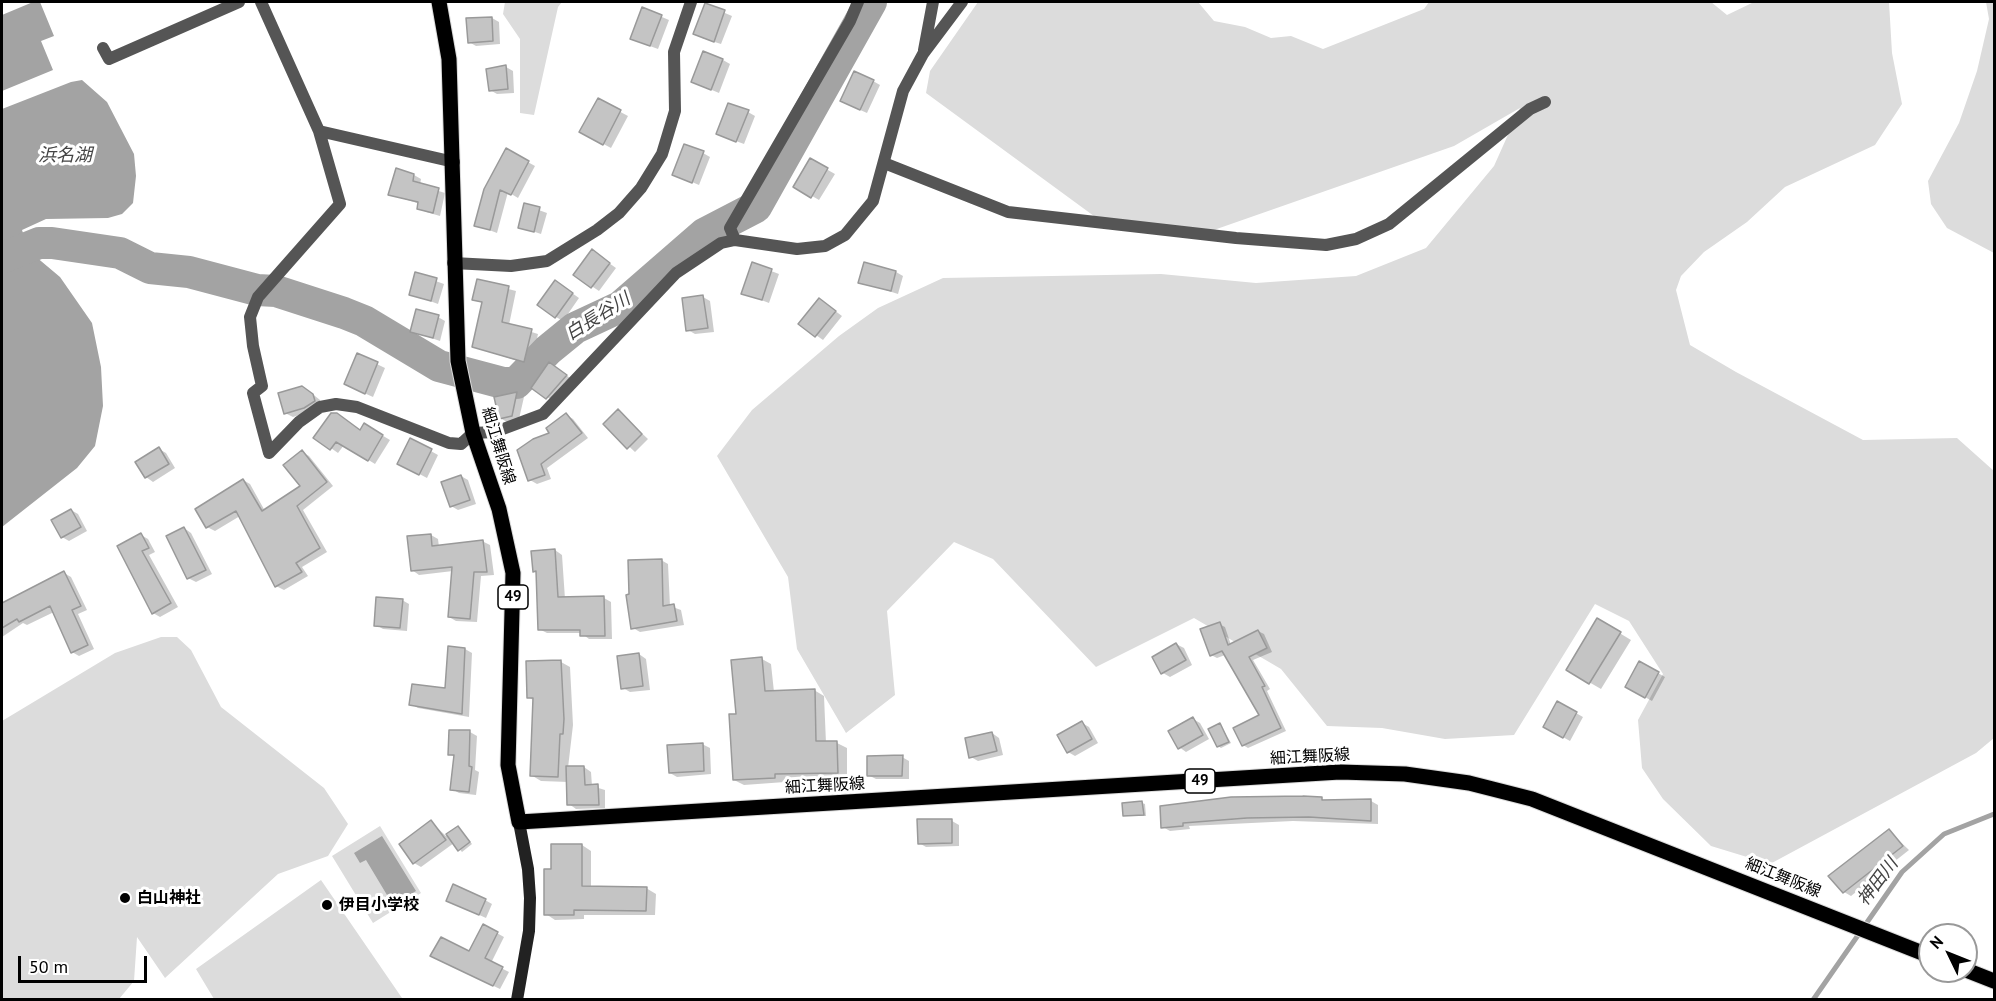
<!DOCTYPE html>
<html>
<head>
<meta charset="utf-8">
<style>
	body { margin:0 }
	#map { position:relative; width:1996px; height:1001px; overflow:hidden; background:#fff; font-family:"PT Sans",sans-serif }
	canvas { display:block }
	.frame { position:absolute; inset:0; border:3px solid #000; pointer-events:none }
	.north { position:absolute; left:1918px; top:923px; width:60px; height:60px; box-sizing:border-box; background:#fff; border:2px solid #999; border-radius:50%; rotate:313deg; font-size:16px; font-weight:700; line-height:24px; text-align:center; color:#000 }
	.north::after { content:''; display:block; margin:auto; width:21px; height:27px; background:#000; clip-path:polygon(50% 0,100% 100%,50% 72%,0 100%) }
	.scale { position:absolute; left:18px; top:956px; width:129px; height:27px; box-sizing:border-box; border:3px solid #000; border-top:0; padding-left:8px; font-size:18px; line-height:21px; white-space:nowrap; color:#000; -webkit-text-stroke:4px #fff; paint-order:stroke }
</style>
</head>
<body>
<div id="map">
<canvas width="1996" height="1001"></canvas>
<div class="frame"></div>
<div class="north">N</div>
<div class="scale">50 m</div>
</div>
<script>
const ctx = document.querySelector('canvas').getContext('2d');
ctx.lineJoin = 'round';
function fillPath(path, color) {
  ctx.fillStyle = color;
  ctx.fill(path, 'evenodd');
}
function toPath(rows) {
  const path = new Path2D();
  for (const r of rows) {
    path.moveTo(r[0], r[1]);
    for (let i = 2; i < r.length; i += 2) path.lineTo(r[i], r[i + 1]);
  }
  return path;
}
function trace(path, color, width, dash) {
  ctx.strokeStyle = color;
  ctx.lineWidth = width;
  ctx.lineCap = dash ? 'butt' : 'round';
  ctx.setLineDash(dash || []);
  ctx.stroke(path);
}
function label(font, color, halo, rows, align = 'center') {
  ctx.font = font + ' "PT Sans","Noto Sans JP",sans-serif';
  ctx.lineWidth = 6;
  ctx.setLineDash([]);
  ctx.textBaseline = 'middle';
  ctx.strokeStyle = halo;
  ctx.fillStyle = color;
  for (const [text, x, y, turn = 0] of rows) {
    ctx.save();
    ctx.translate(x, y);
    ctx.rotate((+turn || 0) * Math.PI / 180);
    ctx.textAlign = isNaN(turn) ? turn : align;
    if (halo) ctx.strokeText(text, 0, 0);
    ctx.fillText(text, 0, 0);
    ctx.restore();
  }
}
fillPath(toPath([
	[505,2,562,2,558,7,534,115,520,113,520,39,503,14],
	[978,2,1198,2,1214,21,1245,27,1271,38,1291,36,1323,49,1424,9,1429,2,1711,2,1727,15,1754,2,1889,2,1892,53,1902,104,1875,145,1785,187,1747,222,1704,252,1681,276,1676,290,1690,345,1736,372,1863,440,1957,438,1994,471,1994,738,1976,753,1770,864,1711,846,1663,799,1642,768,1638,720,1663,674,1629,621,1595,604,1514,735,1445,739,1382,728,1327,726,1281,669,1194,618,1096,667,993,559,954,542,887,611,895,695,846,733,797,649,788,577,717,456,752,410,839,336,878,308,943,278,1161,274,1256,283,1356,276,1426,248,1494,166,1520,108,1454,146,1211,231,1098,219,926,93,930,71],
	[1986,2,1994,2,1994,253,1947,228,1931,204,1928,181,1959,123,1977,71,1989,19],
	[161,637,177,637,191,650,221,707,324,788,348,824,328,856,278,874,165,978,137,937,134,981,119,999,2,999,2,721,115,653],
	[380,826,421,893,373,923,332,856],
	[321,880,402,998,214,999,196,969]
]), '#dcdcdc');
fillPath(toPath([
	[33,2,40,2,54,36,41,41,53,70,2,91,2,15],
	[82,80,107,102,134,154,136,176,133,203,122,214,108,218,46,219,22,230,26,242,38,239,41,247,35,256,60,277,92,323,101,367,103,406,95,446,77,468,2,527,2,109,71,82],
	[382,836,416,891,393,905,366,860,360,863,354,853]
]), '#a3a3a3');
fillPath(toPath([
	[706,5,732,16,721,44,702,38],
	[643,9,669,20,658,49,639,42],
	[492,18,499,22,500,44,476,46,469,42],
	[723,60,730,64,719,93,693,82],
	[506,67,513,71,514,93,497,94,490,90],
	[873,81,880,85,867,113,849,105],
	[598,100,628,116,611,148,581,132],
	[748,112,755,116,744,144,725,137],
	[506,150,535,166,518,198,508,192,497,233,476,225],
	[703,153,710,157,699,185,673,174],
	[810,160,835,174,819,200,795,186],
	[414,175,421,179,420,185,445,193,440,216,426,212,418,208,420,204,389,194],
	[525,205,547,213,541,234,520,227],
	[599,256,616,268,599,291,575,275],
	[753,264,779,274,769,303,743,293],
	[896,272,903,276,898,294,860,282],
	[416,274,444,284,438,304,411,294],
	[478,281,516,291,509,325,538,334,531,365,473,347,484,304,474,299],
	[562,286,579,298,563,321,556,317],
	[703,297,710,301,714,332,695,334,688,330],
	[819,299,842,316,823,340,800,324],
	[438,317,445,321,440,341,411,331],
	[358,355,385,368,373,397,353,388],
	[556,368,573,380,554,401,547,397],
	[310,392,320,400,321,405,312,411,293,417,285,413],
	[517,394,524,397,519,419,507,422,500,418,496,398],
	[618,411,648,439,635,452,605,424],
	[337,414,361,431,365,425,390,440,375,464,344,445,338,453,315,437],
	[566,415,573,419,588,438,547,468,551,479,537,484,530,480],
	[411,440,438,455,427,478,406,467],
	[159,449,166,453,175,468,153,482,146,477],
	[302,452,309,456,333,486,303,510,327,552,302,567,308,576,284,590,276,586,240,516,215,531,207,527,243,480,250,484,265,511,302,486],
	[461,476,468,480,476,504,458,510,451,506],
	[71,510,78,514,87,531,69,541,62,537],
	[184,528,191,533,212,574,196,582,188,578],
	[141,535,148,539,155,552,149,555,178,607,160,617,153,613,119,547],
	[431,535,438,539,439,547,482,541,490,545,494,575,481,576,477,622,456,621,449,617,453,571,419,575,412,570],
	[555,550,562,555,565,599,604,598,611,602,612,639,589,639,581,633,547,633,539,629,538,573,534,571],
	[661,560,668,564,670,606,681,610,684,625,640,632,633,628],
	[64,573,71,577,87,610,78,614,94,649,79,656,72,652,54,612,27,625,23,623,2,637,2,605],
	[402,600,409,604,407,631,383,629,376,625],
	[1598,620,1631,640,1601,689,1568,670],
	[1219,624,1225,627,1231,645,1258,631,1264,634,1272,652,1253,660,1270,689,1267,691,1286,731,1248,748,1243,745,1261,716,1225,655,1217,658,1211,655],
	[1176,644,1184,648,1192,665,1170,677,1163,673,1154,657],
	[465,649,472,653,469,717,418,708,411,704,447,690],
	[639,654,646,659,650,690,630,692,623,688],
	[762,659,771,664,774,692,814,690,824,696,826,743,837,743,847,748,847,778,784,779,785,782,744,785,734,780],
	[561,662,570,667,573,725,568,768,584,767,591,772,592,786,605,790,605,808,576,809,569,804,568,782,541,781,531,775,535,701,528,697],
	[1640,663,1665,677,1652,701,1627,687],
	[1558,703,1583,717,1570,741,1545,727],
	[1193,719,1200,723,1209,739,1186,752,1179,747],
	[1082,723,1089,727,1098,743,1075,756,1068,752],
	[1220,724,1231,743,1221,748,1218,746],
	[470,732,477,736,475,770,479,772,476,795,459,793,452,789,455,757,449,754],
	[992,733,999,738,1003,755,978,761,971,757],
	[702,744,710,748,711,774,677,777,670,773],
	[902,757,909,761,909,779,876,779,868,775],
	[1322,799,1326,801,1371,801,1378,805,1378,824,1293,821,1189,826,1190,829,1170,831,1163,827,1162,808],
	[1142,803,1145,804,1146,816,1124,816],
	[952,821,959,825,959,846,926,847,919,843],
	[431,822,446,836,458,827,472,844,462,852,454,843,421,867,414,863],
	[1889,831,1909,850,1851,896,1844,892],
	[582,845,591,851,591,887,646,888,656,894,655,915,584,915,584,919,555,920,546,914,553,871],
	[485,900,492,904,486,918,455,904],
	[484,926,504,937,491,963,509,972,500,989,439,960,470,953]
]), '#0003');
trace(toPath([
	[1813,1000,1902,872,1944,834,1994,814]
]), '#a3a3a3', 5);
trace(toPath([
	[2,258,39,243,52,243,120,253,150,268,189,272,257,290,276,291,344,313,364,321,439,366,503,383,516,383,548,350,575,328,620,307,704,234,756,207,871,2]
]), '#a3a3a3', 32);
const building = toPath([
	[705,3,725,10,714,42,693,34,705,3],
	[642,7,662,15,650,46,630,39,642,7],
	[492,17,493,41,468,43,466,18,492,17],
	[703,51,723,59,711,90,691,82,703,51],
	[506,65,508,89,489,91,486,69,506,65],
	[854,71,874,80,860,110,840,101,854,71],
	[598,98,621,110,603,145,579,132,598,98],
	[728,103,749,110,736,142,716,134,728,103],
	[684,144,704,151,692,183,672,175,684,144],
	[506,148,529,161,511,195,500,190,490,230,474,226,484,189,506,148],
	[810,158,828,168,811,198,793,187,810,158],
	[396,168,414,174,413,181,439,188,433,213,417,209,418,202,388,195,396,168],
	[524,203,540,207,534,232,518,228,524,203],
	[592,249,610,263,591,288,573,275,592,249],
	[752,262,772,269,762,300,741,294,752,262],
	[864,262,896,271,891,291,858,283,864,262],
	[415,272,437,278,431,301,409,295,415,272],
	[477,279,509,286,502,322,532,329,524,362,472,347,482,302,472,300,477,279],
	[555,280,573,293,555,318,537,305,555,280],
	[703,295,708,328,686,331,682,298,703,295],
	[819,298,836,311,815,337,798,324,819,298],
	[416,309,439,315,433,338,410,332,416,309],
	[357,353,378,362,365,394,344,384,357,353],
	[549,362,567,375,546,399,531,388,549,362],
	[302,386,313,394,315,401,304,408,284,414,278,393,302,386],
	[517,392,512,416,499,419,494,397,517,392],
	[618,409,642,434,627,449,603,424,618,409],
	[331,413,337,413,360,430,364,423,383,435,368,461,336,442,330,450,313,438,331,413],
	[566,413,582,433,541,464,545,475,528,481,517,450,533,439,549,433,546,428,566,413],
	[410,438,432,449,419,475,397,464,410,438],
	[159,447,169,464,145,478,135,462,159,447],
	[302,450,327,482,297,506,320,548,296,563,302,572,275,587,236,511,206,528,195,509,243,479,262,511,300,486,283,465,302,450],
	[461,475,470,500,450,507,441,482,461,475],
	[71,509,81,527,61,538,51,520,71,509],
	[184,527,206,570,187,579,166,536,184,527],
	[141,533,149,548,142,551,171,603,152,614,117,546,141,533],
	[431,534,432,546,483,540,487,572,474,572,470,619,448,617,452,567,411,571,407,536,431,534],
	[555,549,558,597,604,596,605,636,580,636,580,630,538,630,536,571,533,572,531,551,555,549],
	[662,559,663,606,674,604,677,621,631,629,626,595,629,594,628,560,662,559],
	[64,571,81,606,72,610,88,645,71,653,50,606,19,622,17,619,2,628,2,603,64,571],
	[376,597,403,599,400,628,374,626,376,597],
	[1597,618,1621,632,1589,684,1566,670,1597,618],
	[1220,622,1228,645,1258,630,1267,648,1249,657,1265,686,1262,687,1281,728,1242,746,1233,728,1259,715,1222,651,1210,656,1200,629,1220,622],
	[1176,643,1186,660,1161,674,1152,657,1176,643],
	[448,646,465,648,462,714,409,705,412,684,445,688,448,646],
	[639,653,643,686,621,689,617,656,639,653],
	[762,657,765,691,815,689,816,741,837,741,838,773,775,774,775,778,733,780,729,714,736,714,731,660,762,657],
	[561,660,564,719,563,734,560,734,558,777,530,776,533,698,527,698,526,661,561,660],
	[1639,661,1659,672,1645,698,1625,687,1639,661],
	[1557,701,1577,712,1563,738,1543,727,1557,701],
	[1193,717,1203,735,1178,749,1168,731,1193,717],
	[1082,721,1092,739,1067,753,1057,735,1082,721],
	[1220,723,1229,742,1217,747,1208,729,1220,723],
	[449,730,470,730,469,766,472,767,469,792,450,790,454,755,448,755,449,730],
	[992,732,997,751,969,758,965,738,992,732],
	[703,743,704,771,669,773,667,745,703,743],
	[903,755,902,776,867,776,867,756,903,755],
	[566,766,584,766,585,785,598,784,599,805,567,805,566,766],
	[1303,796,1322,797,1322,800,1371,799,1371,821,1309,817,1247,818,1183,823,1183,826,1161,828,1160,806,1231,797,1303,796],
	[1142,801,1144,815,1123,816,1122,803,1142,801],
	[917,819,952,819,952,843,918,844,917,819],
	[431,820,446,840,413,864,399,844,431,820],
	[458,826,470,842,458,851,446,834,458,826],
	[1889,829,1903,846,1843,893,1828,876,1889,829],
	[551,844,582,844,582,886,647,887,646,911,574,910,574,915,544,915,544,869,551,869,551,844],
	[453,884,486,899,479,915,446,901,453,884],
	[483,924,498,932,485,958,503,967,493,986,430,956,441,937,469,951,483,924]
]);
fillPath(building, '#c4c4c4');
trace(building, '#999', 1.5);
const primary = toPath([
	[439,2,449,59,458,361,473,433,499,509,513,573,508,765,519,822,1340,772,1405,774,1469,783,1532,799,1930,956],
	[1966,970,1994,981]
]);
trace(primary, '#dbdbdb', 17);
trace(toPath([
	[261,2,319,131,340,204,258,297,250,317,253,346,262,386,253,393,269,453],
	[103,48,109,59,239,2],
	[924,50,933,2],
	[319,131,454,162],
	[884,163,1008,212,1236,238,1326,245,1356,239,1389,224,1530,109,1545,102],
	[735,240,730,228,850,21,858,2],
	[453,263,511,266,547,261,597,230,619,213,641,188,662,154,675,111,674,52,691,2],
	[269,453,299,422,320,407,336,404,357,407,449,443,461,444,473,433,495,432,543,414,676,273,721,243,735,240,797,249,825,246,845,235,873,201,903,91,923,54,962,2]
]), '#555', 12);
trace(toPath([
	[517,1000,529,931,530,898,528,869,519,822]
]), '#222', 12);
trace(primary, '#000', 15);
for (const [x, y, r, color] of [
	[125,898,6,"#000"],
	[327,905,6,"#000"]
]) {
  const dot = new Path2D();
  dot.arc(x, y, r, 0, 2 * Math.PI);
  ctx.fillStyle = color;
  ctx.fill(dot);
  trace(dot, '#fff', 2);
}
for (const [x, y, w] of [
	[513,597,30],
	[1200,781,30]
]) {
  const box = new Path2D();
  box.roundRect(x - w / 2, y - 12, w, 24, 4.5);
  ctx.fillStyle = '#fff';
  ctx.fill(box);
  trace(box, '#000', 1.5);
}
label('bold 15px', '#000', null, [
	["49",513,597],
	["49",1200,781]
]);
label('16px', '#000', '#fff', [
	["細江舞阪線",498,446,73],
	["細江舞阪線",1310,757,-3],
	["細江舞阪線",825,786,-3],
	["細江舞阪線",1783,878,22]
]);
label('bold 16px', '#000', '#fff', [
	["白山神社",137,898],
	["伊目小学校",339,905]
], 'left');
label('italic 18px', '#444', '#fff', [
	["浜名湖",65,156],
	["白長谷川",598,317,-32],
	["神田川",1878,882,-53]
]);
</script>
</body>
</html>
